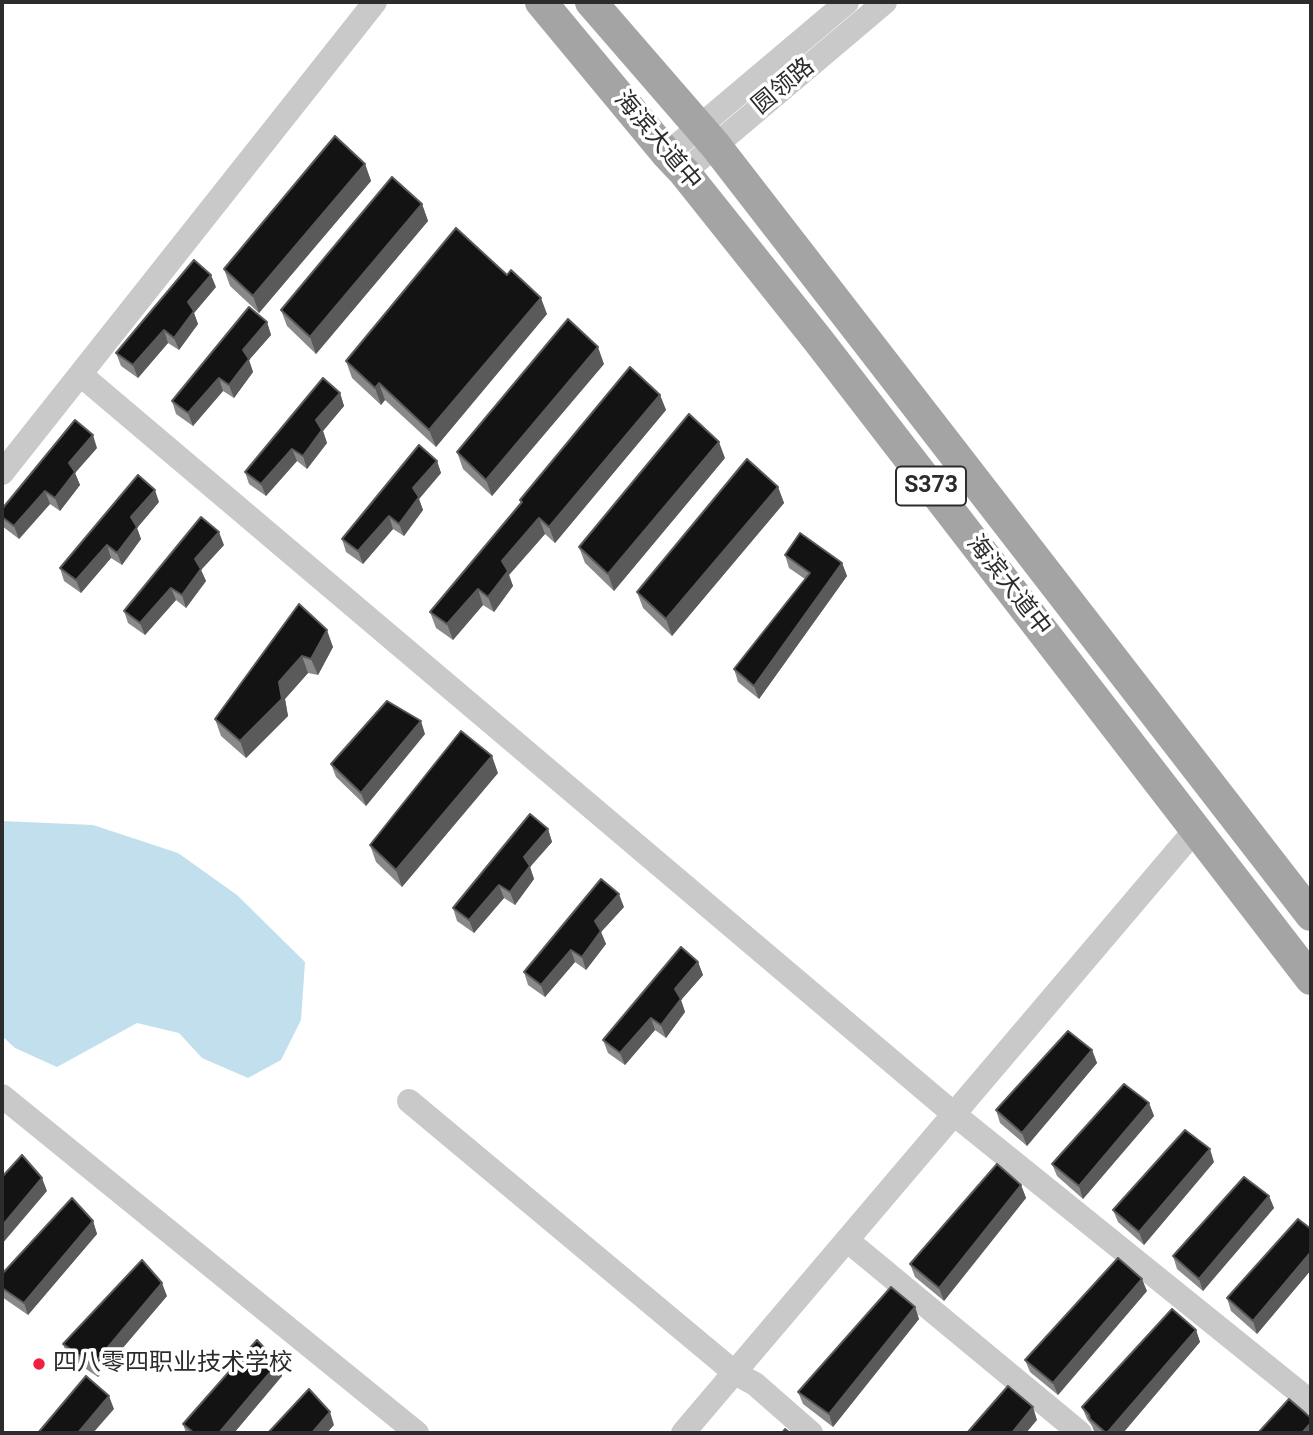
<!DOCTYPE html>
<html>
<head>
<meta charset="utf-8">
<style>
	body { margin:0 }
	#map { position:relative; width:1313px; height:1435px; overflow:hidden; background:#fff; font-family:Roboto,sans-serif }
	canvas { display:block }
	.frame { position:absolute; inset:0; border:4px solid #2c2c2c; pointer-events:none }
</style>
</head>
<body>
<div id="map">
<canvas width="1313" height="1435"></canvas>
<div class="frame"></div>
</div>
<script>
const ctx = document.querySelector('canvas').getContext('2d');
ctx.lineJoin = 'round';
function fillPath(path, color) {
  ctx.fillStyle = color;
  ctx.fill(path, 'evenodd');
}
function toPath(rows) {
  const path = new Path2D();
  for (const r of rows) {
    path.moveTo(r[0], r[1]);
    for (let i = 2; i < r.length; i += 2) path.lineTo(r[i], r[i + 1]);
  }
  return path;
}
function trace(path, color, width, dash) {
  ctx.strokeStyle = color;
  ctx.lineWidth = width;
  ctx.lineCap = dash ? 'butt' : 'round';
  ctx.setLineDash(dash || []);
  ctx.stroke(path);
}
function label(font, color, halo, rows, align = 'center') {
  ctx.font = font + ' Roboto,"Noto Sans SC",sans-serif';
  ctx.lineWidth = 7;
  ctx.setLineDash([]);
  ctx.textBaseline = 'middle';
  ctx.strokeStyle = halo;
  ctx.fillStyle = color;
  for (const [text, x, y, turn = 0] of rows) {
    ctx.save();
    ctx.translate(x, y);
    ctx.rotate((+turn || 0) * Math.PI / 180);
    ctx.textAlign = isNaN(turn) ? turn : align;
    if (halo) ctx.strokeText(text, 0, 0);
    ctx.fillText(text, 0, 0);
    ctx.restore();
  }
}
fillPath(toPath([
	[2,821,93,825,178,853,237,895,305,962,301,1020,281,1060,248,1078,202,1058,179,1033,137,1023,57,1067,15,1048,2,1036]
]), '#c2dfed');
trace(toPath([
	[667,154,847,2],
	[684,172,885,2],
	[81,375,955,1115,1311,1402],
	[2,473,375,2],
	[2,1096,417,1433],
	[409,1101,735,1373,755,1384,811,1433],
	[848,1241,1080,1433],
	[683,1433,1196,829]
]), '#c9c9c9', 24);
trace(toPath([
	[541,2,667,154,684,172,818,340,1311,979],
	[591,2,715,145,1311,915]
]), '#a4a4a4', 32);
fillPath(toPath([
	[365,164,371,181,259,313,230,286,224,269],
	[422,204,428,221,316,354,287,326,281,310],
	[507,275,547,314,436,447,385,400,381,405,352,378,346,361],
	[216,287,194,313,198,324,179,350,168,343,138,378,121,366,116,353],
	[267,322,271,335,249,360,253,372,234,398,223,391,193,426,176,414,172,401],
	[604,364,492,496,463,469,457,452],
	[340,393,344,406,323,431,327,443,307,469,297,461,266,496,249,484,245,472],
	[660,395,666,410,555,543,545,534,509,575,513,586,494,612,483,605,453,640,436,628,430,612,521,504,520,500],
	[97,448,75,473,80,485,60,511,50,504,19,539,2,526,2,509],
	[725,458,614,591,585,563,579,547],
	[437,461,441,473,419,499,423,510,404,536,393,529,363,564,346,552,342,539],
	[778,487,784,503,672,636,643,608,637,592],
	[159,502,137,528,141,539,122,565,111,558,81,593,64,581,60,568],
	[224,545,201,570,206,581,186,608,176,600,145,635,128,623,124,611],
	[785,555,842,563,847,576,759,699,738,682,734,669,805,579,789,568],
	[299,604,333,647,318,675,308,673,285,699,288,716,246,758,221,736,215,719],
	[425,734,366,806,336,777,331,764],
	[498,773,402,887,376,862,370,845],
	[548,829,552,842,530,867,534,879,515,905,504,898,474,933,457,921,453,908],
	[624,907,601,932,606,944,586,970,575,962,545,997,528,985,524,972],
	[698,962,703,975,681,1000,685,1012,666,1038,655,1030,625,1065,608,1053,603,1040],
	[1092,1050,1097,1063,1027,1146,1000,1123,996,1110],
	[1149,1103,1154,1116,1083,1199,1057,1176,1052,1164],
	[1214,1162,1144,1245,1118,1222,1113,1210],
	[1021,1185,1026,1198,944,1301,915,1277,910,1264],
	[1269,1196,1274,1208,1203,1291,1177,1269,1173,1256],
	[93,1221,97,1234,28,1315,2,1297,2,1274],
	[1311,1229,1311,1270,1257,1334,1231,1311,1227,1298],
	[1147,1291,1058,1395,1030,1372,1025,1360],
	[167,1296,98,1377,68,1357,63,1344],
	[915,1307,919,1319,833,1427,803,1404,798,1392],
	[1196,1330,1200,1342,1123,1433,1097,1433,1094,1431,1092,1426,1087,1419,1082,1407],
	[278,1363,282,1376,234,1433,186,1433,183,1424]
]), '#898989');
fillPath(toPath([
	[365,164,371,181,259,313,253,296],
	[422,204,428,221,316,354,310,337],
	[211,275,216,287,194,313,198,324,179,350,174,338,188,302],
	[541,298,547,314,436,447,429,430],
	[267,322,271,335,249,360,253,372,234,398,229,385,243,350],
	[164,330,168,343,138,378,133,365],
	[598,347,604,364,492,496,486,480],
	[219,378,223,391,193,426,188,413],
	[379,383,385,400,381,405,375,388],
	[340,393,344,406,323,431,327,443,307,469,303,456,316,420],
	[660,395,666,410,555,543,549,527],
	[93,435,97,448,75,473,80,485,60,511,55,498,69,463],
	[719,442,725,458,614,591,608,574],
	[292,449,297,461,266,496,261,484],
	[437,461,441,473,419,499,423,510,404,536,399,524,413,488],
	[778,487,784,503,672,636,666,619],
	[155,490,159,502,137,528,141,539,122,565,117,553,131,517],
	[45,491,50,504,19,539,14,526],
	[389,516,393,529,363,564,358,551],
	[539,518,545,534,509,575,513,586,494,612,488,597,502,561],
	[219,532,224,545,201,570,206,581,186,608,182,595,195,559],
	[107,545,111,558,81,593,76,580],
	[842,563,847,576,759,699,754,686],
	[171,588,176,600,145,635,140,623],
	[478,589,483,605,453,640,447,624],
	[327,630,333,647,318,675,311,659],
	[302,656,308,673,285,699,288,716,246,758,240,741,279,682],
	[421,721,425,734,366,806,361,793],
	[492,756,498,773,402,887,396,870],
	[548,829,552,842,530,867,534,879,515,905,510,892,524,857],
	[499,885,504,898,474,933,469,920],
	[619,894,624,907,601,932,606,944,586,970,582,957,595,921],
	[571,950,575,962,545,997,541,985],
	[698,962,703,975,681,1000,685,1012,666,1038,661,1025,675,989],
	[651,1018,655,1030,625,1065,620,1053],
	[1092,1050,1097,1063,1027,1146,1022,1133],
	[1149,1103,1154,1116,1083,1199,1079,1186],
	[1210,1149,1214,1162,1144,1245,1139,1232],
	[42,1178,47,1191,2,1244,2,1226],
	[1021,1185,1026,1198,944,1301,939,1288],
	[1269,1196,1274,1208,1203,1291,1199,1279],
	[93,1221,97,1234,28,1315,24,1303],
	[1311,1252,1311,1270,1257,1334,1253,1321],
	[1142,1279,1147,1291,1058,1395,1053,1383],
	[162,1283,167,1296,98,1377,93,1365],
	[915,1307,919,1319,833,1427,829,1414],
	[1196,1330,1200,1342,1123,1433,1107,1433],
	[278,1363,282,1376,234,1433,219,1433],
	[109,1396,114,1409,93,1433,78,1433],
	[1033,1407,1037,1420,1026,1433,1012,1433],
	[330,1412,334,1425,327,1433,312,1433],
	[1311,1423,1311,1433,1302,1433]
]), '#5a5a5a');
const building = toPath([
	[335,136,365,164,253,296,224,269,335,136],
	[392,177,422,204,310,337,281,310,392,177],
	[456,228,507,275,511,270,541,298,429,430,379,383,375,388,346,361,456,228],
	[194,260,211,275,188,302,194,311,174,338,164,330,133,365,116,353,194,260],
	[249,307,267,322,243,350,249,359,229,385,219,378,188,413,172,401,249,307],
	[568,319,598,347,486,480,457,452,568,319],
	[630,367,660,395,549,527,539,518,502,561,508,571,488,597,478,589,447,624,430,612,522,502,520,500,630,367],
	[323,378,340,393,316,420,322,430,303,456,292,449,261,484,245,472,323,378],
	[689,414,719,442,608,574,579,547,689,414],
	[75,420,93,435,69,463,75,472,55,498,45,491,14,526,2,517,2,509,75,420],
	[419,445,437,461,413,488,419,497,399,524,389,516,358,551,342,539,419,445],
	[747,459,778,487,666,619,637,592,747,459],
	[138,475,155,490,131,517,137,527,117,553,107,545,76,580,60,568,138,475],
	[201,517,219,532,195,559,201,569,182,595,171,588,140,623,124,611,201,517],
	[800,533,842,563,754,686,734,669,810,573,785,555,800,533],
	[299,604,327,630,311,659,302,656,279,682,282,699,240,741,215,719,299,604],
	[387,701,421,721,361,793,331,764,387,701],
	[461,731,492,756,396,870,370,845,461,731],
	[530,814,548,829,524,857,530,866,510,892,499,885,469,920,453,908,530,814],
	[601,879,619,894,595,921,601,931,582,957,571,950,541,985,524,972,601,879],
	[681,947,698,962,675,989,681,999,661,1025,651,1018,620,1053,603,1040,681,947],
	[1068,1031,1092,1050,1022,1133,996,1110,1068,1031],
	[1124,1084,1149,1103,1079,1186,1052,1164,1124,1084],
	[1185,1130,1210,1149,1139,1232,1113,1210,1185,1130],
	[22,1155,42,1178,2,1226,2,1177,22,1155],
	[997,1164,1021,1185,939,1288,910,1264,997,1164],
	[1244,1177,1269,1196,1199,1279,1173,1256,1244,1177],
	[72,1198,93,1221,24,1303,2,1288,2,1274,72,1198],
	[1298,1219,1311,1229,1311,1252,1253,1321,1227,1298,1298,1219],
	[1118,1258,1142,1279,1053,1383,1025,1360,1118,1258],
	[142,1260,162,1283,93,1365,63,1344,142,1260],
	[891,1287,915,1307,829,1414,798,1392,891,1287],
	[1172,1309,1196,1330,1107,1433,1106,1433,1090,1419,1089,1415,1082,1407,1172,1309],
	[257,1340,278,1363,219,1433,194,1433,183,1424,257,1340],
	[86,1376,109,1396,78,1433,38,1433,86,1376],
	[1008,1386,1033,1407,1012,1433,967,1433,1008,1386],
	[309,1389,330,1412,312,1433,268,1433,309,1389],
	[1289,1399,1311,1418,1311,1423,1302,1433,1258,1433,1289,1399],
	[785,1429,790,1433,782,1433,785,1429]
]);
fillPath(building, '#131313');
trace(building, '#5a5a5a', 2);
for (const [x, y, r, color] of [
	[39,1364,7,"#f02140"]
]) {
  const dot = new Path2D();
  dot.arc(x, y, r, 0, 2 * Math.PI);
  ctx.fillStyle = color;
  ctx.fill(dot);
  trace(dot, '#fff', 2.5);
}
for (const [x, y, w] of [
	[931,486,70]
]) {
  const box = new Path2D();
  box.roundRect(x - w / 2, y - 19.5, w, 39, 5);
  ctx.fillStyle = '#fff';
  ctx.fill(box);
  trace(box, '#2c2c2c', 2);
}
label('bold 23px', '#2c2c2c', null, [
	["S373",931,486]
]);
label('24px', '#2c2c2c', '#fff', [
	["圆领路",784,87,-40],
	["海滨大道中",657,141,50],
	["海滨大道中",1008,586,52]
]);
label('24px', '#2c2c2c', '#fff', [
	["四八零四职业技术学校",53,1364]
], 'left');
</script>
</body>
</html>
